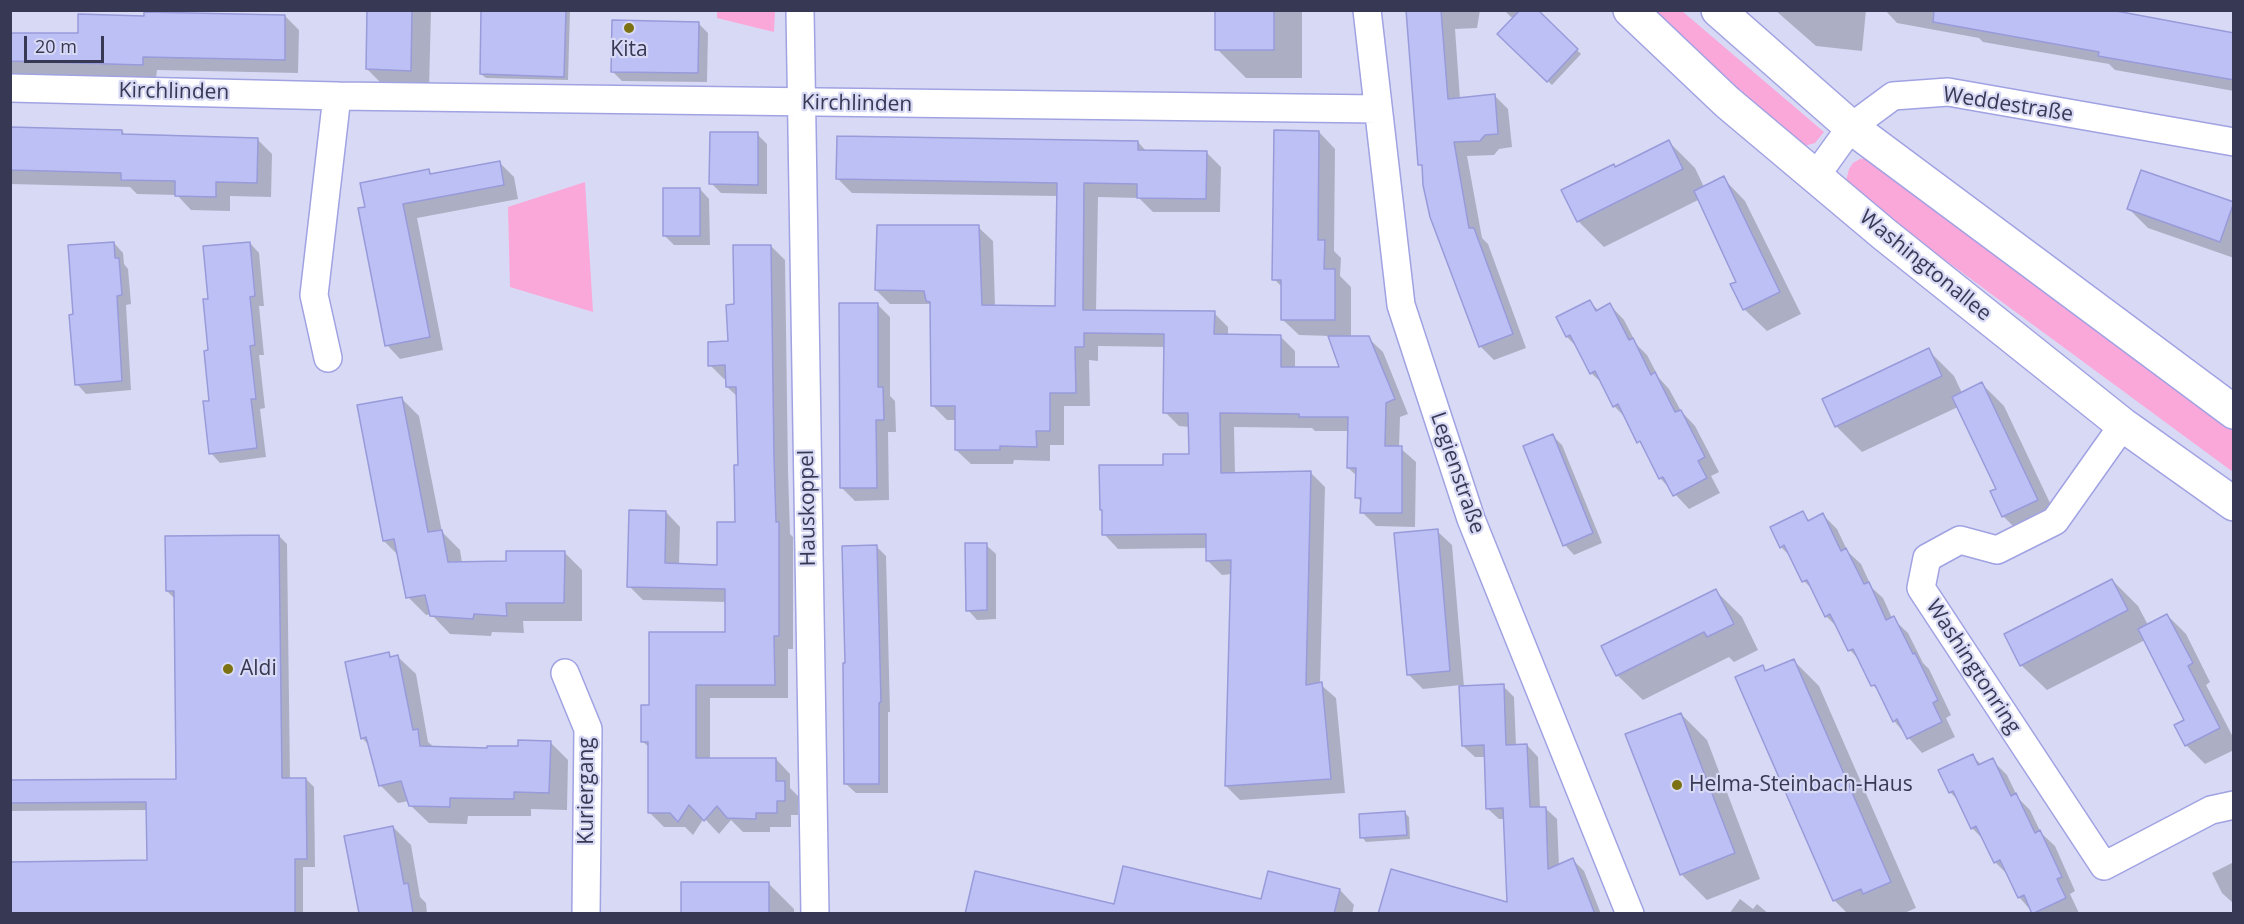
<!DOCTYPE html>
<html>
<head>
<meta charset="utf-8">
<style>
	body { margin:0 }
	#map { position:relative; width:2244px; height:924px; overflow:hidden; background:#d8daf5; font-family:"Open Sans",sans-serif }
	canvas { display:block }
	.frame { position:absolute; inset:0; border:12px solid #373853; pointer-events:none }
	.scale { position:absolute; left:24px; top:36px; width:80px; height:27px; box-sizing:border-box; border:3px solid #373853; border-top:0; padding-left:8px; font-size:18px; line-height:21px; white-space:nowrap; color:#373853; -webkit-text-stroke:4px #d8daf5; paint-order:stroke }
</style>
</head>
<body>
<div id="map">
<canvas width="2244" height="924"></canvas>
<div class="frame"></div>
<div class="scale">20 m</div>
</div>
<script>
const ctx = document.querySelector('canvas').getContext('2d');
ctx.lineJoin = 'round';
function fillPath(path, color) {
  ctx.fillStyle = color;
  ctx.fill(path, 'evenodd');
}
function toPath(rows) {
  const path = new Path2D();
  for (const r of rows) {
    path.moveTo(r[0], r[1]);
    for (let i = 2; i < r.length; i += 2) path.lineTo(r[i], r[i + 1]);
  }
  return path;
}
function trace(path, color, width, dash) {
  ctx.strokeStyle = color;
  ctx.lineWidth = width;
  ctx.lineCap = dash ? 'butt' : 'round';
  ctx.setLineDash(dash || []);
  ctx.stroke(path);
}
function label(font, color, halo, rows, align = 'center') {
  ctx.font = font + ' "Open Sans",sans-serif';
  ctx.lineWidth = 4.5;
  ctx.setLineDash([]);
  ctx.textBaseline = 'middle';
  ctx.strokeStyle = halo;
  ctx.fillStyle = color;
  for (const [text, x, y, turn = 0] of rows) {
    ctx.save();
    ctx.translate(x, y);
    ctx.rotate((+turn || 0) * Math.PI / 180);
    ctx.textAlign = isNaN(turn) ? turn : align;
    if (halo) ctx.strokeText(text, 0, 0);
    ctx.fillText(text, 0, 0);
    ctx.restore();
  }
}
fillPath(toPath([
	[717,11,775,11,774,32,717,18],
	[1646,11,1682,11,1824,132,1815,143,1801,147],
	[1872,157,2049,294,2233,428,2233,472,1850,190,1845,185,1849,169,1853,163,1860,159],
	[585,182,593,312,510,287,508,207]
]), '#faa7da');
fillPath(toPath([
	[369,10,431,10,429,89,386,88,367,69],
	[483,10,570,10,568,80,486,78,481,74],
	[1217,10,1302,10,1302,78,1246,78,1217,49],
	[1407,10,1480,10,1477,28,1455,29,1460,99,1494,95,1508,109,1512,147,1499,149,1494,155,1467,156,1482,238,1488,244,1526,348,1494,360,1480,346,1423,168,1420,164],
	[1504,10,1536,10,1581,54,1552,85,1499,34,1516,17,1511,17],
	[1775,10,1866,10,1862,51,1816,46],
	[1885,10,2111,10,2234,34,2234,91,2115,70,2109,64,1983,42,1979,38,1897,23],
	[285,16,299,30,298,73,157,70,156,78,10,74,10,34,79,34,146,17],
	[698,23,708,33,707,82,622,81,613,72],
	[10,128,122,131,126,136,258,140,272,154,271,197,230,196,230,211,191,210,177,195,137,194,130,187,10,184],
	[1319,132,1335,149,1334,251,1341,258,1340,276,1351,287,1351,337,1368,338,1383,352,1408,414,1400,417,1399,447,1416,462,1415,527,1376,526,1362,512,1362,503,1357,497,1357,476,1348,468,1349,431,1315,431,1312,428,1234,427,1235,474,1311,473,1325,487,1320,684,1336,698,1345,793,1240,800,1226,786,1232,574,1222,575,1207,560,1207,548,1118,549,1104,534,1104,512,1101,510,1164,466,1190,455,1190,427,1179,426,1165,412,1166,347,1098,346,1098,361,1089,360,1090,406,1064,406,1064,445,1050,445,1050,461,1014,460,1013,464,971,464,956,450,956,420,947,420,932,405,932,304,890,304,876,290,978,227,993,241,995,307,1057,308,1058,196,852,193,838,179,1138,142,1147,152,1206,152,1221,167,1220,212,1153,212,1139,198,1098,197,1096,311,1214,313,1228,327,1228,336,1280,336,1295,351,1295,369,1341,369,1330,336,1299,335,1282,319,1283,288,1274,279],
	[757,134,767,144,767,194,721,193,711,183],
	[1669,142,1695,168,1704,187,1723,178,1745,201,1801,314,1767,331,1744,309,1738,282,1700,199,1604,247,1578,221,1616,168],
	[500,163,514,177,518,199,417,218,443,350,400,359,387,345,367,208,429,171,433,175],
	[700,189,709,199,710,245,674,245,664,235],
	[2233,203,2234,258,2148,228,2129,209],
	[114,243,123,253,124,264,128,269,131,304,126,305,131,390,86,394,77,384,74,315],
	[250,243,259,253,264,306,259,306,264,355,259,355,265,408,260,409,266,457,220,463,211,453,210,300],
	[771,246,785,260,788,471,790,534,793,537,793,649,788,649,788,698,710,698,710,760,776,759,790,774,790,788,798,796,798,815,791,815,791,827,770,827,770,832,743,832,731,820,719,834,704,818,693,835,685,827,664,827,649,812,650,748,642,741,650,706,727,633,727,602,643,600,629,586,666,512,680,527,679,565,718,566,736,523,739,466,738,397,727,387,727,379,724,379,710,365,729,343,736,306],
	[1590,302,1599,311,1610,305,1624,320,1637,345,1647,355,1659,378,1669,389,1681,411,1695,426,1719,472,1711,476,1720,493,1689,509,1660,478,1627,419,1614,406,1603,384,1591,373,1578,348,1567,337,1558,318],
	[877,304,890,317,890,396,895,401,896,432,888,432,889,500,855,501,842,488],
	[1928,350,1954,376,1962,393,1982,384,2004,406,2059,522,2025,538,2003,516,1998,489,1958,407,1862,452,1837,427,1824,400],
	[401,398,419,416,442,532,460,550,462,563,508,563,564,552,582,570,582,621,523,621,524,633,492,632,491,636,450,634,431,614,426,615,408,597,399,556,384,541],
	[1553,436,1562,445,1602,543,1574,555,1565,545],
	[1802,513,1810,521,1823,515,1837,529,1848,552,1861,564,1872,588,1883,598,1892,618,1908,633,1923,663,1929,669,1951,715,1946,718,1955,737,1922,753,1894,721,1881,694,1873,685,1862,663,1850,650,1839,629,1826,616,1815,592,1804,581,1792,558,1781,547],
	[1437,531,1452,545,1464,687,1503,686,1514,697,1516,746,1527,745,1538,757,1540,808,1545,808,1557,819,1559,866,1573,860,1584,871,1601,914,1380,914,1508,904,1505,819,1499,819,1487,808,1485,757,1475,757,1463,746,1461,685,1423,689,1408,674],
	[279,536,287,544,290,779,306,779,314,787,315,867,303,867,303,914,10,914,148,862,148,810,10,811,10,782,178,780,175,599,167,591],
	[986,545,996,554,996,619,977,620,968,610],
	[877,547,886,556,890,712,888,712,888,793,856,793,846,784],
	[2112,580,2138,606,2148,625,2167,615,2186,634,2210,682,2206,685,2234,739,2234,750,2205,764,2186,745,2186,720,2145,640,2047,690,2021,665],
	[1716,591,1742,617,1758,650,1734,662,1729,657,1643,700,1617,675],
	[388,654,392,658,398,657,416,674,428,742,435,748,488,749,519,748,550,742,568,760,567,810,531,809,531,816,468,816,467,824,429,823,410,805,409,801,398,803,380,785,370,746,362,738],
	[1793,660,1819,686,1916,908,1902,914,1848,914,1834,900,1763,667,1767,672],
	[1681,714,1707,740,1760,879,1707,900,1681,874],
	[1972,756,1982,765,1992,760,2007,775,2018,798,2030,810,2041,833,2055,846,2075,891,2070,894,2079,913,2034,914,2019,897,2009,876,1995,862,1985,841,1972,828,1960,802,1950,792],
	[1405,813,1409,817,1410,839,1366,842,1362,837],
	[393,827,411,845,420,897,426,903,427,914,362,914,360,911],
	[2234,862,2234,904,2222,893,2212,873],
	[768,883,794,909,794,914,683,914],
	[1340,890,1354,905,1352,914,967,914,1115,906,1261,902],
	[1740,899,1753,909,1757,904,1769,914,1729,914]
]), '#0003');
const building = toPath([
	[367,10,412,10,411,71,366,69,367,10],
	[481,10,566,10,564,77,480,74,481,10],
	[1215,10,1274,10,1274,50,1215,50,1215,10],
	[1406,10,1441,10,1448,99,1495,94,1498,134,1485,135,1480,141,1454,142,1469,228,1474,228,1513,334,1479,347,1430,217,1423,185,1422,165,1418,165,1406,10],
	[1520,10,1538,10,1578,49,1547,82,1497,34,1520,10],
	[1934,10,2111,10,2234,33,2234,80,2098,56,2099,52,1933,22,1934,10],
	[144,12,285,15,285,60,143,57,143,65,10,61,10,33,78,33,78,14,144,16,144,12],
	[612,20,699,22,698,73,611,72,612,20],
	[10,127,122,130,122,134,258,138,257,183,216,182,216,197,175,196,175,181,121,180,121,173,10,170,10,127],
	[1274,130,1319,131,1318,240,1325,240,1324,269,1335,269,1335,320,1281,320,1281,280,1272,280,1274,130],
	[710,132,758,132,758,185,709,184,710,132],
	[837,136,1138,141,1138,150,1207,151,1206,199,1137,198,1137,184,1084,183,1083,310,1215,311,1214,334,1281,335,1281,367,1339,367,1328,336,1369,336,1395,399,1386,403,1385,446,1402,446,1402,513,1360,513,1361,498,1355,498,1356,468,1347,468,1348,417,1299,417,1299,414,1220,413,1221,473,1311,471,1306,685,1322,682,1331,779,1225,786,1231,560,1206,561,1206,534,1102,535,1102,510,1100,510,1099,465,1163,465,1163,454,1189,454,1188,413,1163,413,1164,334,1084,333,1084,347,1075,347,1076,393,1050,393,1050,431,1036,431,1037,447,1000,446,1000,450,955,450,955,406,931,406,930,302,926,301,924,291,875,290,877,225,979,225,982,305,1055,306,1057,183,836,179,837,136],
	[1669,140,1683,169,1577,222,1561,190,1614,164,1615,167,1669,140],
	[500,161,504,185,403,204,430,337,385,346,358,208,365,207,360,183,429,169,430,174,500,161],
	[2141,170,2234,202,2220,242,2127,209,2141,170],
	[1724,176,1780,292,1743,310,1730,284,1736,282,1694,191,1724,176],
	[663,188,700,188,700,236,663,236,663,188],
	[114,242,115,258,119,258,122,295,117,296,122,381,75,385,69,315,73,314,68,245,114,242],
	[250,242,255,296,250,297,255,345,250,346,256,399,251,399,257,448,209,454,203,401,209,401,204,351,208,350,203,299,208,299,203,246,250,242],
	[733,245,771,245,774,456,776,522,779,522,779,636,774,636,775,685,696,685,696,758,776,758,776,781,785,781,785,801,777,801,777,813,756,813,756,819,727,818,717,806,704,821,689,805,678,822,670,813,648,813,648,742,641,742,641,705,649,705,649,632,725,632,725,589,627,587,629,510,666,511,665,563,717,565,717,522,735,522,734,465,738,465,736,387,726,387,725,365,708,366,708,342,728,341,726,305,734,304,733,245],
	[1590,300,1596,311,1610,303,1629,340,1633,338,1651,375,1655,372,1675,412,1681,410,1705,457,1698,461,1707,478,1673,496,1663,477,1659,479,1640,441,1637,443,1618,404,1613,407,1595,371,1590,374,1570,335,1566,337,1556,317,1590,300],
	[839,303,878,303,878,387,883,387,884,420,876,420,877,488,840,488,839,303],
	[1929,348,1942,376,1835,427,1822,399,1929,348],
	[1982,382,2038,500,2002,517,1990,491,1996,489,1952,397,1982,382],
	[402,397,428,532,442,530,448,562,506,561,506,551,565,551,564,603,506,603,507,616,474,614,473,619,430,616,425,595,406,598,394,539,383,541,357,405,402,397],
	[1553,434,1593,533,1563,546,1523,446,1553,434],
	[1803,511,1808,521,1823,513,1841,551,1846,548,1864,584,1869,582,1886,620,1894,616,1913,654,1915,653,1938,700,1933,703,1942,722,1907,739,1897,719,1893,722,1875,685,1871,686,1853,649,1848,651,1830,614,1825,617,1807,580,1802,582,1784,545,1780,548,1770,527,1803,511],
	[1438,529,1450,671,1407,675,1394,533,1438,529],
	[279,535,282,778,306,778,307,859,295,859,295,914,10,914,10,862,147,860,146,802,10,803,10,780,176,779,174,591,166,591,165,536,279,535],
	[965,543,987,543,987,610,966,611,965,543],
	[877,545,881,702,879,703,879,784,844,784,843,663,845,663,842,546,877,545],
	[2112,579,2128,610,2020,666,2004,634,2112,579],
	[1716,589,1734,624,1707,637,1704,632,1616,676,1601,646,1716,589],
	[2167,614,2193,663,2188,666,2220,728,2185,746,2174,725,2184,720,2138,629,2167,614],
	[389,652,390,657,398,655,413,730,418,729,420,746,487,748,487,746,518,746,518,740,551,741,549,793,514,792,514,799,450,798,450,807,409,806,401,781,379,786,366,737,361,739,345,662,389,652],
	[1794,659,1891,882,1863,894,1861,889,1833,901,1735,677,1763,665,1765,671,1794,659],
	[1504,684,1506,745,1527,744,1530,807,1546,807,1548,869,1573,858,1595,914,1378,914,1391,869,1507,902,1503,808,1486,809,1484,745,1462,746,1459,686,1504,684],
	[1681,713,1735,853,1680,875,1625,734,1681,713],
	[1973,754,1978,765,1993,758,2011,796,2016,793,2035,833,2040,830,2062,877,2057,879,2066,898,2032,914,2024,895,2018,898,2000,860,1994,863,1976,826,1971,829,1953,791,1949,793,1938,770,1973,754],
	[1405,811,1407,835,1360,838,1359,814,1405,811],
	[393,826,404,884,408,883,413,913,359,913,344,836,393,826],
	[1123,866,1261,899,1268,871,1340,889,1334,914,965,914,975,871,1114,904,1123,866],
	[681,882,769,882,769,914,681,914,681,882]
]);
fillPath(building, '#bdc0f4');
trace(building, '#989ada', 1.5);
const street = toPath([
	[800,10,815,914],
	[1367,10,1401,305,1471,519,1630,914],
	[10,88,337,96,1378,109],
	[1815,177,1851,127,1893,96,1948,92,2234,142],
	[328,358,314,295,337,96],
	[2123,425,2055,521,1997,550,1960,540,1927,558,1921,588,2104,866,2211,810,2234,805],
	[565,673,588,729,586,914]
]);
const secondary = toPath([
	[1630,10,1727,102,1884,234,2123,425,2234,504],
	[1718,10,1851,127,2234,412]
]);
trace(street, '#a0a2e2', 30);
trace(secondary, '#a0a2e2', 36);
trace(street, '#fff', 27);
trace(secondary, '#fff', 33);
for (const [x, y, r, color] of [
	[629,28,6,"#7c7212"],
	[228,669,6,"#7c7212"],
	[1677,785,6,"#7c7212"]
]) {
  const dot = new Path2D();
  dot.arc(x, y, r, 0, 2 * Math.PI);
  ctx.fillStyle = color;
  ctx.fill(dot);
  trace(dot, '#d8daf5', 2);
}
label('21px', '#373853', '#d8daf5', [
	["Kita",629,50,"center"],
	["Aldi",240,669],
	["Helma-Steinbach-Haus",1689,785]
], 'left');
label('21px', '#373853', '#d8daf5', [
	["Kirchlinden",174,92,1],
	["Kirchlinden",857,104,1],
	["Weddestraße",2008,105,9],
	["Washingtonallee",1925,266,39],
	["Legienstraße",1457,473,71],
	["Hauskoppel",808,508,-91],
	["Washingtonring",1973,667,57],
	["Kuriergang",587,791,-90]
]);
</script>
</body>
</html>
